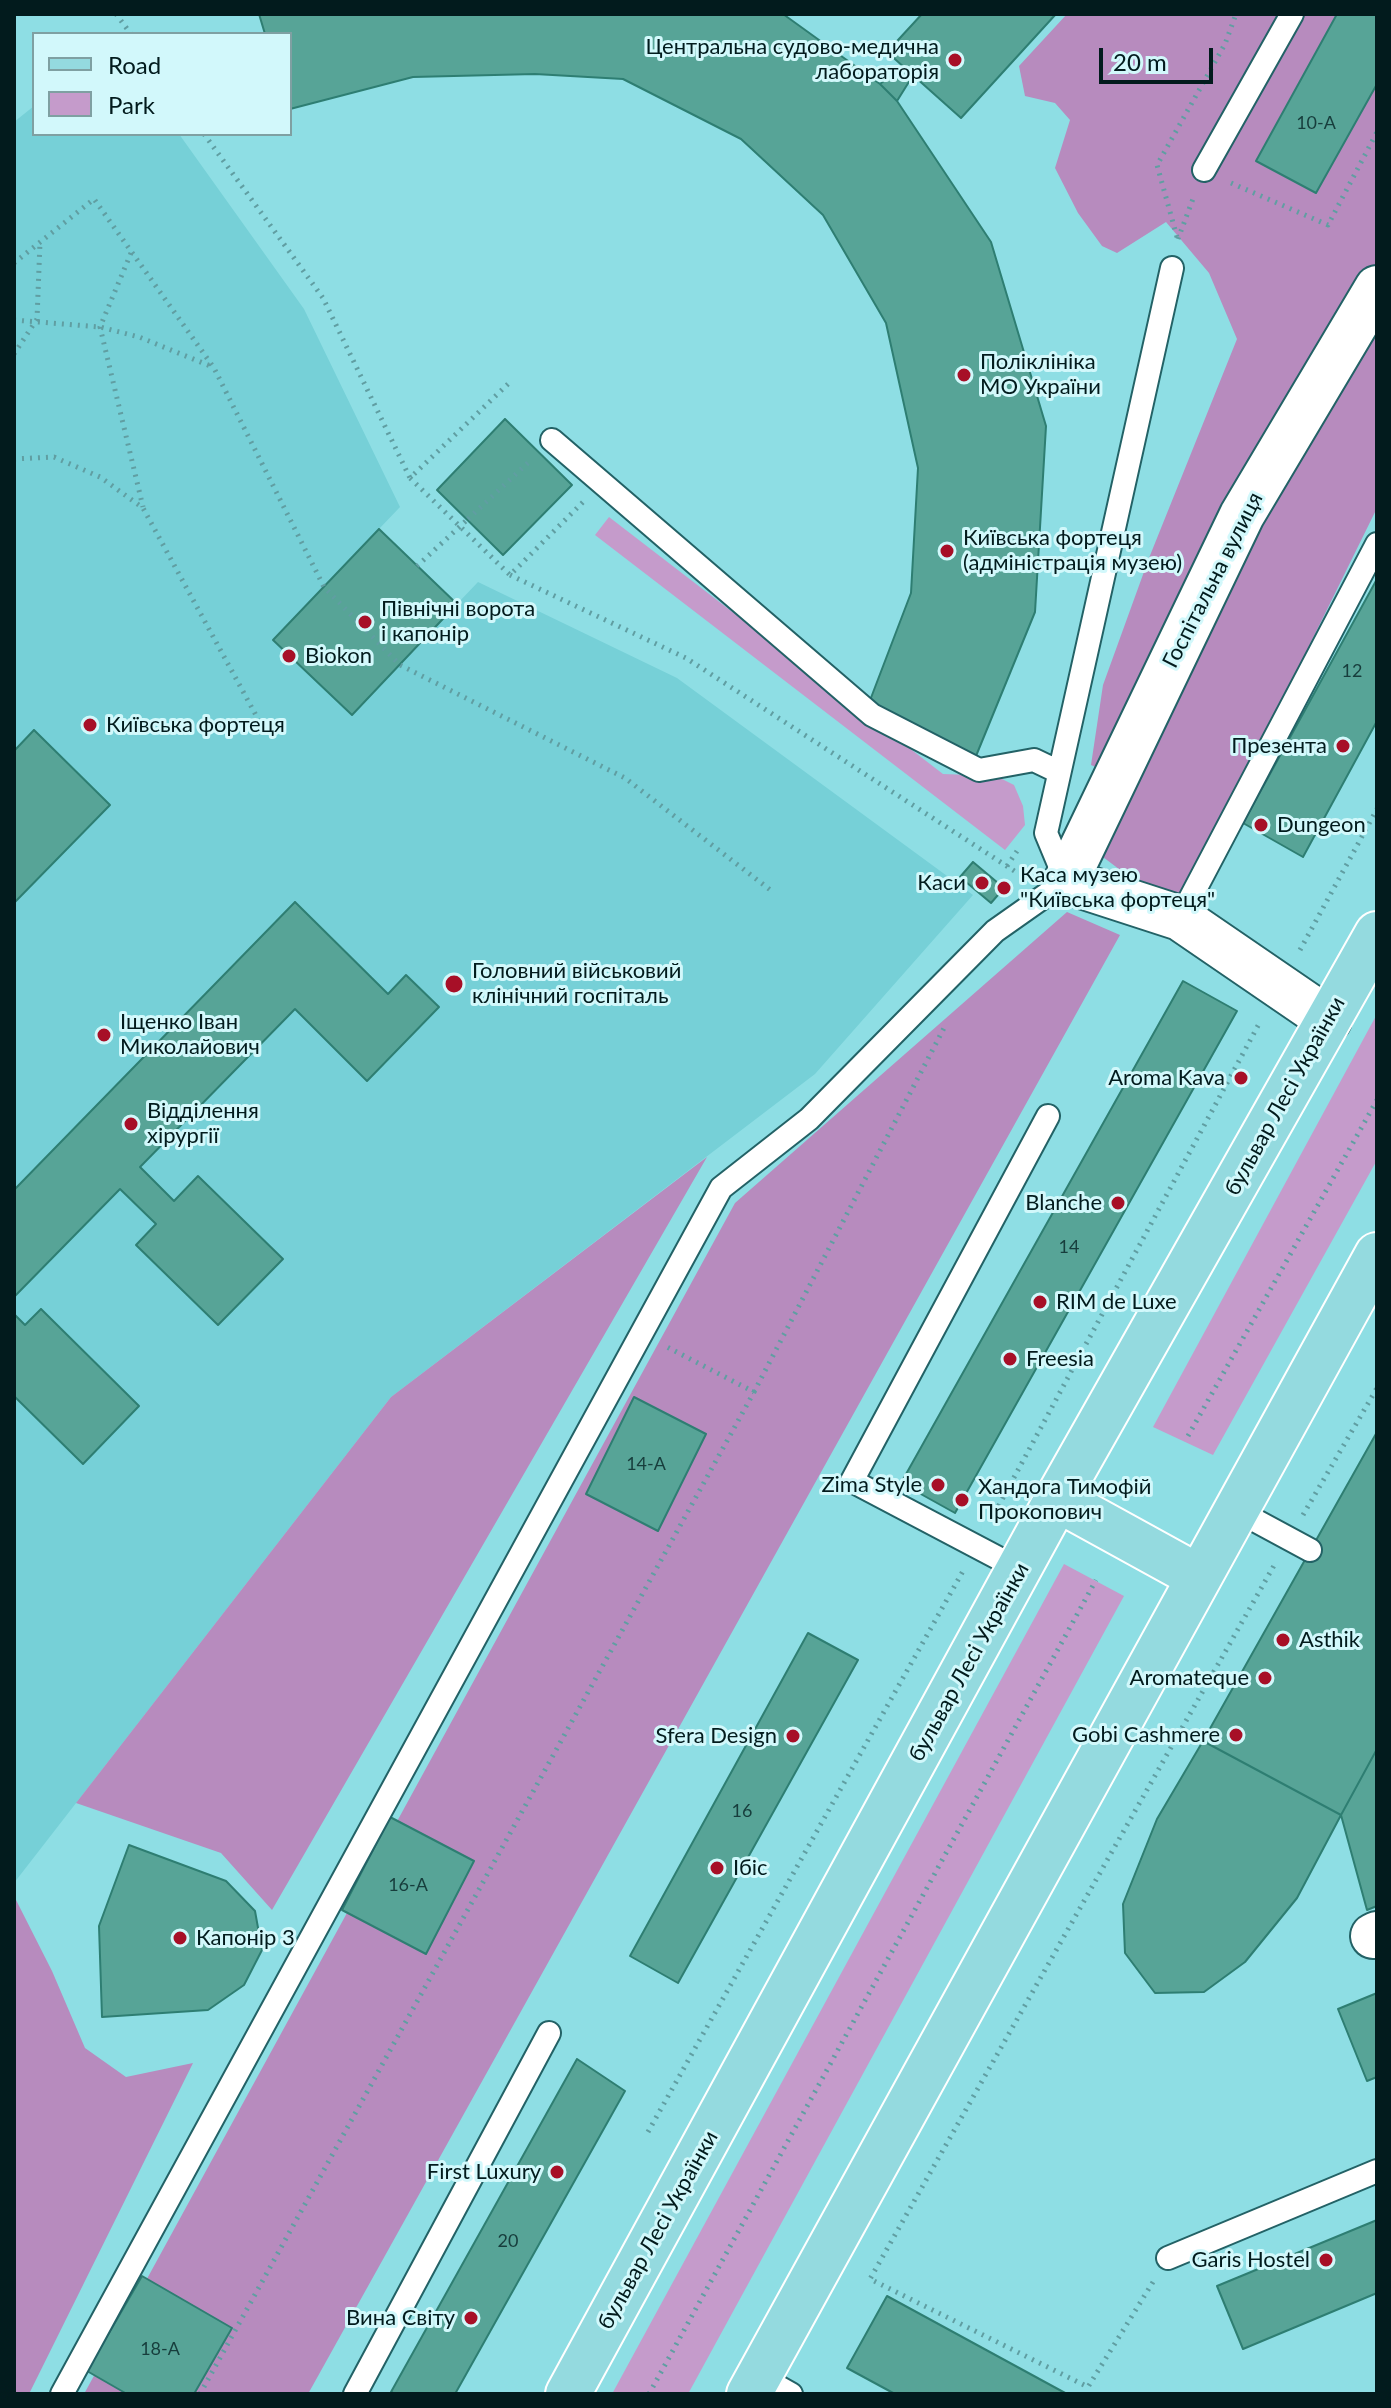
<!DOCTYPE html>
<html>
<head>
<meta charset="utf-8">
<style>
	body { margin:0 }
	#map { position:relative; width:1391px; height:2408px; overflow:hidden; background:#8edee4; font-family:Lato,sans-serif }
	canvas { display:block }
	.frame { position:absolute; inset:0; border:16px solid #021b1d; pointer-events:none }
	.legend { position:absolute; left:32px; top:32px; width:260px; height:104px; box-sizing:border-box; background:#d2f8fb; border:2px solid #7fa0a2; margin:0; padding:10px 14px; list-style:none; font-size:24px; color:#021b1d }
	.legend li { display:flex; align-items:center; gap:16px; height:40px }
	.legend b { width:40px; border:2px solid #7fa0a2 }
	.scale { position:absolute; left:1099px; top:48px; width:114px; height:36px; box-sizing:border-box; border:4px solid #021b1d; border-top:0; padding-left:10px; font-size:24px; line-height:28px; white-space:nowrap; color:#021b1d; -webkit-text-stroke:6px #d2f8fb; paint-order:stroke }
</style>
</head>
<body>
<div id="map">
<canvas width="1391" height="2408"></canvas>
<div class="frame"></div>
<ul class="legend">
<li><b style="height:10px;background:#94dadf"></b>Road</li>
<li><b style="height:22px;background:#c59bcb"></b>Park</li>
</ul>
<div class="scale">20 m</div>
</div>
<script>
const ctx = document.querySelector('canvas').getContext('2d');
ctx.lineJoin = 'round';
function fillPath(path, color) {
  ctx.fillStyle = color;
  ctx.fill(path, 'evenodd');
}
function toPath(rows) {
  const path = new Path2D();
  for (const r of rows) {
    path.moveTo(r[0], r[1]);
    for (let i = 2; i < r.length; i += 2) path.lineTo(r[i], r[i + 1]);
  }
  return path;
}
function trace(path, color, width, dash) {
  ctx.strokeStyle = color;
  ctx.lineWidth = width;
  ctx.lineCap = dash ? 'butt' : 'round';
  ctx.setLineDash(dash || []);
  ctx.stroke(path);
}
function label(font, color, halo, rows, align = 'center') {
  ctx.font = font + ' Lato,sans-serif';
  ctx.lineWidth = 6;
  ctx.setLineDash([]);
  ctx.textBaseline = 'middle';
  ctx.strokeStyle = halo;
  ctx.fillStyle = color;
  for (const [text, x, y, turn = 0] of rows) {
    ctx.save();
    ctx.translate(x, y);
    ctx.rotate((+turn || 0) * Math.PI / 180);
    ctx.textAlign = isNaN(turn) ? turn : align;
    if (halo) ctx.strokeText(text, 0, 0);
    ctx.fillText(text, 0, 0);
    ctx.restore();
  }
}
fillPath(toPath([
	[34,106,34,134,179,134,304,309,400,507,379,529,457,604,478,582,677,678,973,895,815,1074,391,1397,14,1883,14,122]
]), '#76d0d7');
fillPath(toPath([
	[609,517,943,774,996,776,1014,785,1023,806,1025,825,1005,850,595,535],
	[1377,1014,1377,1160,1213,1455,1153,1427],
	[1064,1564,1124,1596,688,2394,612,2394]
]), '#c59bcb');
fillPath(toPath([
	[1067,14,1377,14,1377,266,1233,515,1107,772,1091,765,1103,685,1149,558,1237,339,1209,273,1166,222,1117,253,1102,246,1078,213,1055,168,1070,120,1055,103,1025,96,1019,66],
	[1377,327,1377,508,1186,896,1148,891,1099,854,1251,534],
	[1067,912,1120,935,308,2394,84,2394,735,1203],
	[707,1157,272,1910,221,1853,76,1803,391,1397],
	[14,1896,52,1971,85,2048,126,2077,193,2063,29,2394,14,2394]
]), '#b78bbe');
const building = toPath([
	[259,14,783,14,880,84,897,101,991,242,1046,426,1035,612,976,756,869,703,911,593,918,468,886,323,823,215,741,139,623,79,535,74,413,77,290,109,290,34,265,34,259,14],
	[922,14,1056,14,961,118,887,52,922,14],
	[1337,14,1377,14,1377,84,1316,193,1256,161,1337,14],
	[902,67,912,77,897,101,880,84,902,67],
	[505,419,572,485,503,555,437,490,505,419],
	[379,529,457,604,352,715,273,640,379,529],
	[1377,579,1377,721,1303,857,1243,823,1377,579],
	[34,730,110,805,14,903,14,751,34,730],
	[973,862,1004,888,991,903,960,877,973,862],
	[295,902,388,994,406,975,439,1007,367,1081,295,1009,140,1167,174,1201,198,1176,283,1259,218,1325,136,1245,156,1224,120,1189,14,1297,14,1190,295,902],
	[1183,981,1237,1011,955,1513,901,1483,1183,981],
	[41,1309,139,1406,83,1464,14,1396,14,1314,25,1325,41,1309],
	[634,1397,706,1434,658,1531,586,1494,634,1397],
	[1377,1432,1377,1749,1341,1815,1203,1741,1377,1432],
	[808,1633,858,1660,678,1983,630,1956,808,1633],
	[1203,1741,1341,1815,1297,1898,1245,1962,1204,1992,1155,1993,1125,1953,1123,1904,1157,1819,1203,1741],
	[1377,1749,1377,1906,1367,1910,1341,1815,1377,1749],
	[390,1817,474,1861,426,1954,342,1910,390,1817],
	[129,1845,226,1881,255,1911,262,1950,244,1985,208,2010,102,2017,99,1926,129,1845],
	[1377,1993,1377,2077,1367,2081,1338,2009,1377,1993],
	[577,2059,625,2091,455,2394,395,2394,391,2392,577,2059],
	[1377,2220,1377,2293,1243,2349,1217,2286,1377,2220],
	[142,2276,232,2328,194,2394,127,2394,87,2371,142,2276],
	[887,2296,1067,2394,895,2394,847,2368,887,2296]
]);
fillPath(building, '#57a497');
trace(building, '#2e7e72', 2);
const service = toPath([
	[1204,170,1292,14],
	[552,440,872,715,979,770,1034,760,1059,772],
	[1180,918,1377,544],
	[1234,1509,1310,1550],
	[1019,1569,852,1481,1048,1116],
	[1168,2258,1377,2171],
	[759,2376,791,2394],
	[62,2394,721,1188,809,1119,995,931,1066,881,1046,833,1172,268],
	[355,2394,549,2033]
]);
const minor = toPath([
	[1329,1020,1180,918,1066,881,1242,515,1377,288],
	[1373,1936,1377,1934]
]);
const primary = toPath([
	[1057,1499,1197,1576],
	[568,2394,1057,1499,1377,934],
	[749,2394,1377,1255]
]);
trace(service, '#236266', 26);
trace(minor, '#236266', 48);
trace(primary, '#fff', 48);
trace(toPath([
	[116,14,131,34],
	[204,134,323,298,410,478],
	[1231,183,1328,225,1377,132],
	[1177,237,1157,165,1225,44,1236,14],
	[1178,239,1194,196],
	[131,253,100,327,143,507],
	[14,263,94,199,214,368,324,587,400,665,625,778,773,892],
	[14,320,100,327,139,337,213,367],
	[14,354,37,319,40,242],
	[508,384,410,478,510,575,583,502],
	[14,459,54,457,100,477,143,508,264,730],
	[468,519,531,460],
	[510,575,686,658,1019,874],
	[1007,866,1019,848],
	[1300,950,1377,809],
	[754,1392,944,1028],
	[1188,1436,1377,1100],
	[1303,1515,1377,1388],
	[991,1520,1260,1022],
	[648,2132,963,1571],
	[1153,2282,1088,2387,870,2279,1276,1562],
	[200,2394,754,1392,667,1347],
	[649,2394,1096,1580]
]), '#609ea2', 5, [2, 6]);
trace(service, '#fff', 22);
trace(minor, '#fff', 44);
trace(primary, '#94dadf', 44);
trace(toPath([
	[417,566,468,519]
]), '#609ea2', 5, [2, 6]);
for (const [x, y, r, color] of [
	[955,60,8,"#a70f27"],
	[964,375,8,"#a70f27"],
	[947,551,8,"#a70f27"],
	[365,622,8,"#a70f27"],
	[289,656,8,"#a70f27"],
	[90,725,8,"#a70f27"],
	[1343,746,8,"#a70f27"],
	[1261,825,8,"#a70f27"],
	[982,883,8,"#a70f27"],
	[1004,888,8,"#a70f27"],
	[454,984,10,"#a70f27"],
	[104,1035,8,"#a70f27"],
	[1241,1078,8,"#a70f27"],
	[131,1124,8,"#a70f27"],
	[1118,1203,8,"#a70f27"],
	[1040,1302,8,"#a70f27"],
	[1010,1359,8,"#a70f27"],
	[938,1485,8,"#a70f27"],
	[962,1500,8,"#a70f27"],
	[1283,1640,8,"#a70f27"],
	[1265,1678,8,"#a70f27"],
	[1236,1735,8,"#a70f27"],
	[793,1736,8,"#a70f27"],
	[717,1868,8,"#a70f27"],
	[180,1938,8,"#a70f27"],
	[557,2172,8,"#a70f27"],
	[1326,2260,8,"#a70f27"],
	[471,2318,8,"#a70f27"]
]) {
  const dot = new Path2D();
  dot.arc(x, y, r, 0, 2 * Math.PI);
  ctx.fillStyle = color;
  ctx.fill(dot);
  trace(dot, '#d2f8fb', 3);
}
label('18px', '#173d3c', null, [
	["10-А",1316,123],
	["12",1352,671],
	["14",1069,1247],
	["14-А",646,1464],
	["16",742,1811],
	["16-А",408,1885],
	["20",508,2241],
	["18-А",160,2349]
]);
label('22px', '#021b1d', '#d2f8fb', [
	["Центральна судово-медична",939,47,"right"],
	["лабораторія",939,72,"right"],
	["Поліклініка",980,362],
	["МО України",980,387],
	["Київська фортеця",963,538],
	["(адміністрація музею)",963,563],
	["Північні ворота",381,609],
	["і капонір",381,634],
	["Biokon",305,656],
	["Київська фортеця",106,725],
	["Презента",1327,746,"right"],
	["Dungeon",1277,825],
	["Каса музею",1020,875],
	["\"Київська фортеця\"",1020,900],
	["Каси",966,883,"right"],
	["Головний військовий",472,971],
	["клінічний госпіталь",472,996],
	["Іщенко Іван",120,1022],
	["Миколайович",120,1047],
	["Aroma Kava",1225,1078,"right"],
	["Відділення",147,1111],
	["хірургії",147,1136],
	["Blanche",1102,1203,"right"],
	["RIM de Luxe",1056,1302],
	["Freesia",1026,1359],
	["Zima Style",922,1485,"right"],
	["Хандога Тимофій",978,1487],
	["Прокопович",978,1512],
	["Asthik",1299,1640],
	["Aromateque",1249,1678,"right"],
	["Gobi Cashmere",1220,1735,"right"],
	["Sfera Design",777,1736,"right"],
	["Ібіс",733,1868],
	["Капонір 3",196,1938],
	["First Luxury",541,2172,"right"],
	["Garis Hostel",1310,2260,"right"],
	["Вина Світу",455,2318,"right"]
], 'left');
label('22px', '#021b1d', '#d2f8fb', [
	["Госпітальна вулиця",1213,580,-63],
	["бульвар Лесі Українки",1285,1096,-61],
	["бульвар Лесі Українки",969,1662,-61],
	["бульвар Лесі Українки",658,2230,-61]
]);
</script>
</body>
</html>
